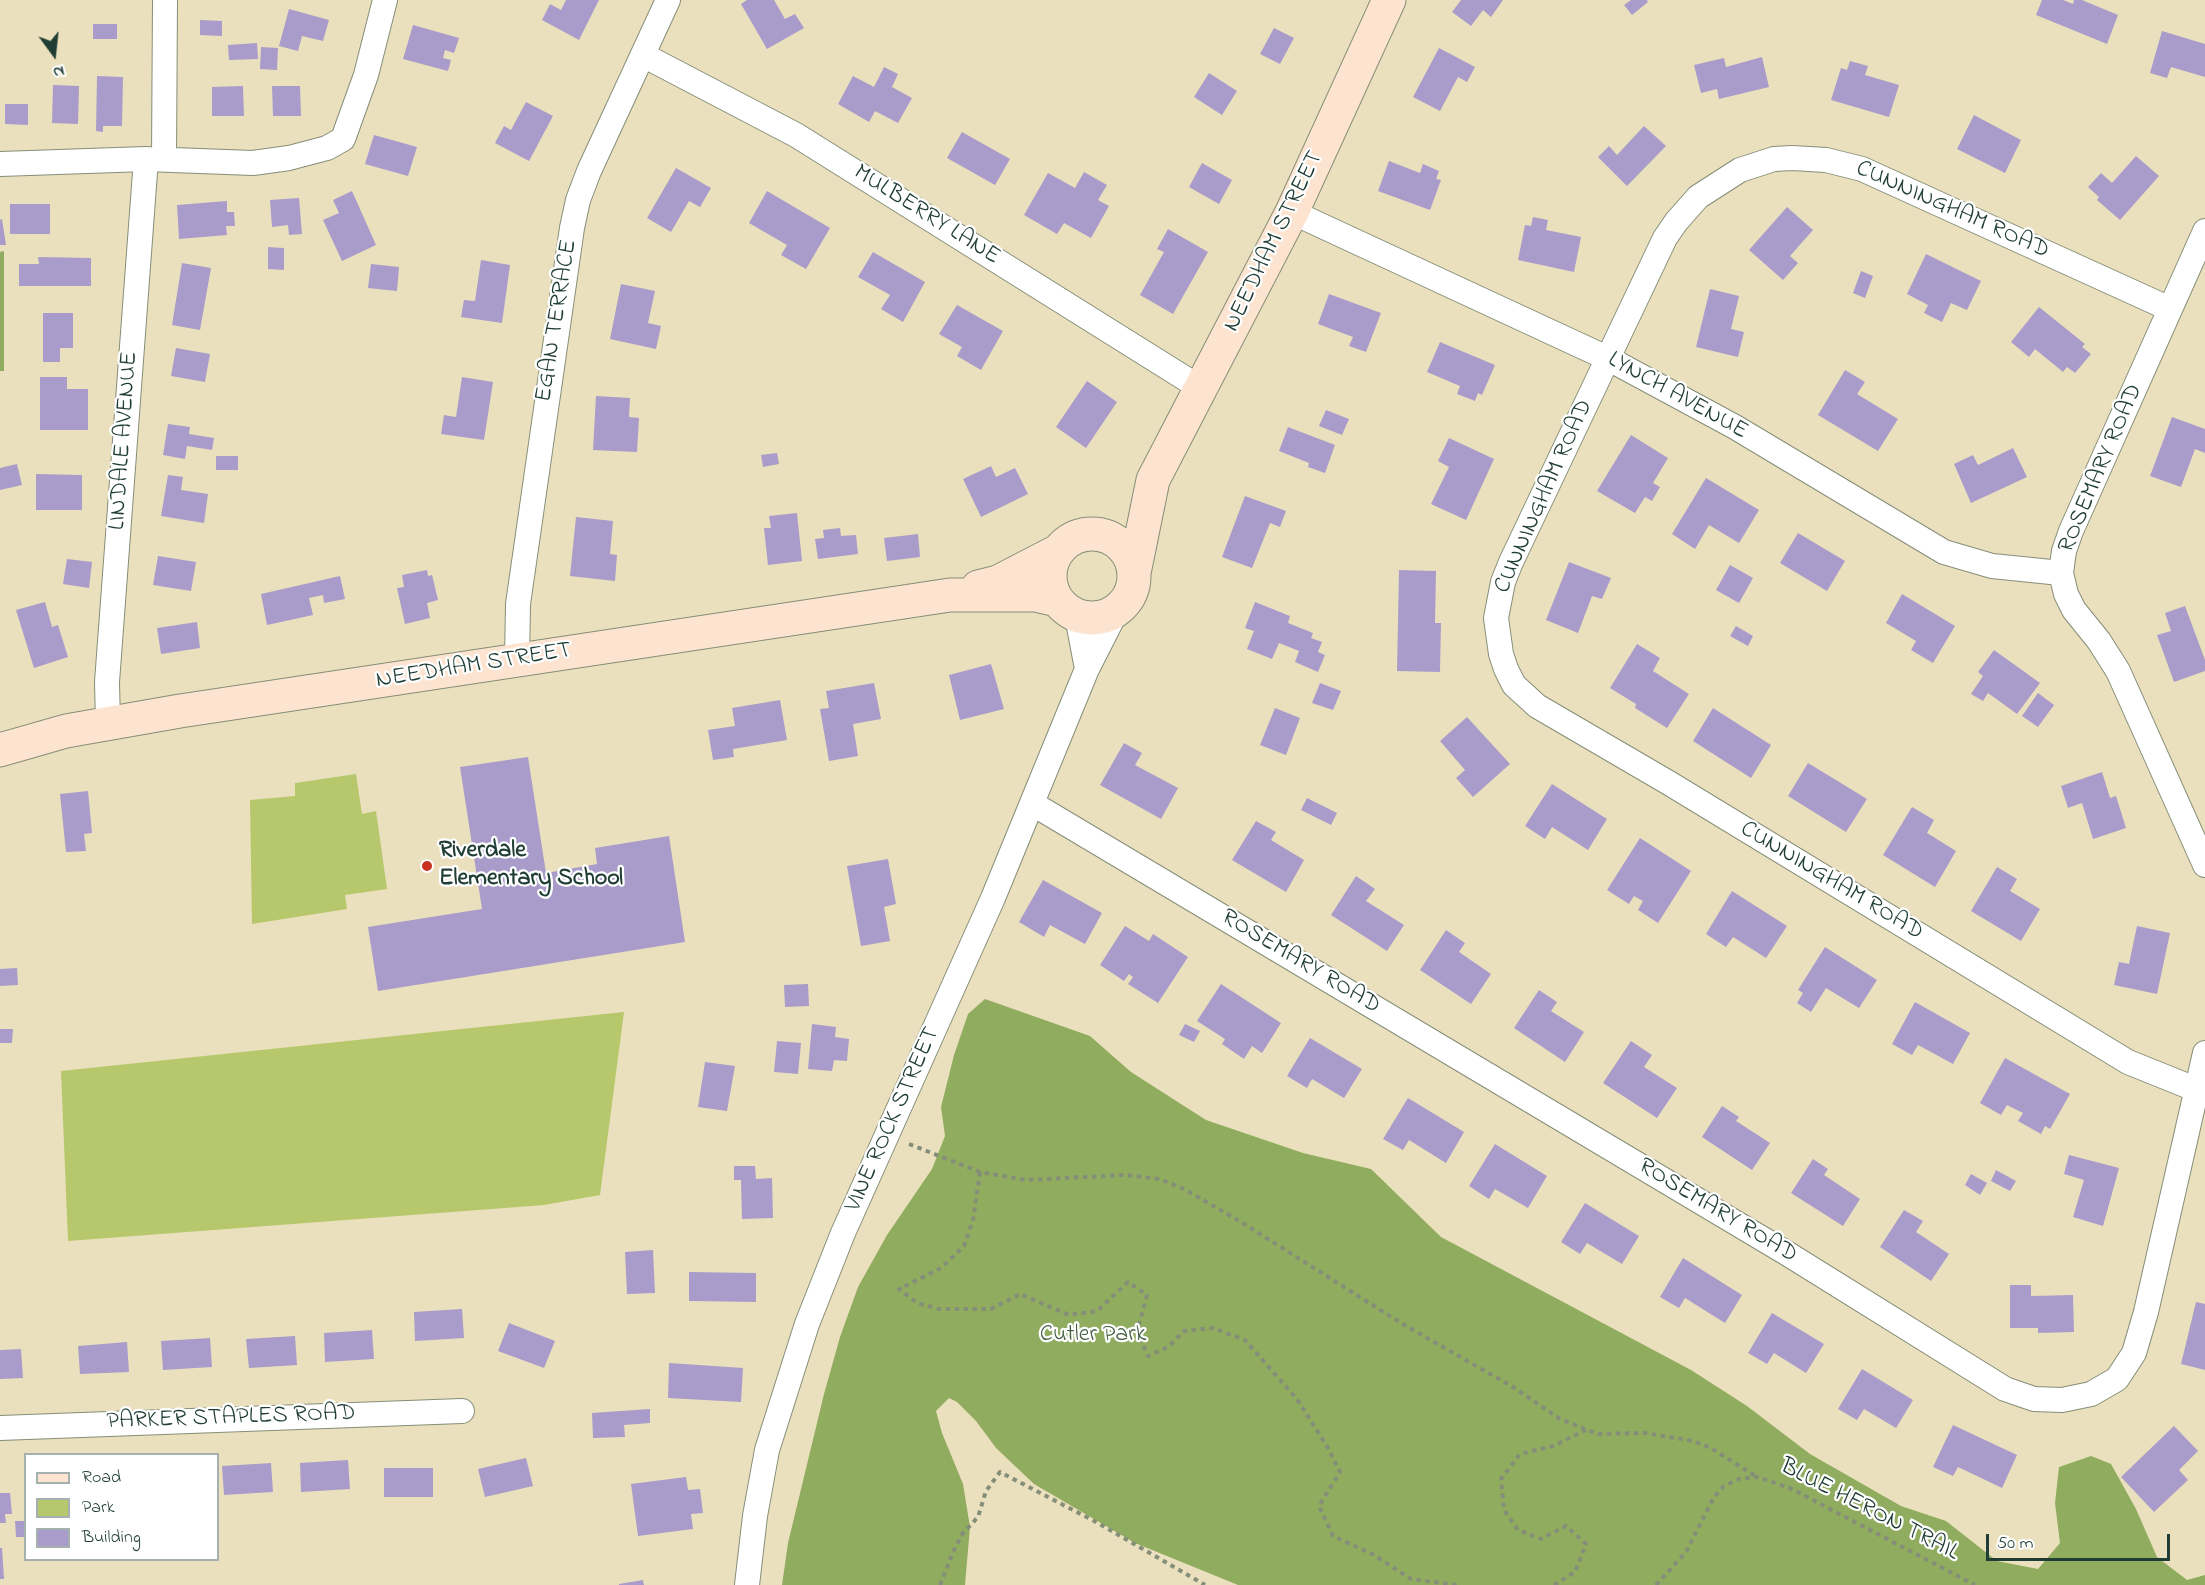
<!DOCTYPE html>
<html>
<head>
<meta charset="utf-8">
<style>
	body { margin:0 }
	#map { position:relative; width:2205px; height:1585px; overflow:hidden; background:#ebe0bd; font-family:"Indie Flower",sans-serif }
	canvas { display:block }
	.legend { position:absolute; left:24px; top:1453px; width:195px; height:108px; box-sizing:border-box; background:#fff; border:2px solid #a5b1ae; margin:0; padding:8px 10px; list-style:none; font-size:18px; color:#1f3d34 }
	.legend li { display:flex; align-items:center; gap:12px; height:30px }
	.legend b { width:30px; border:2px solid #a5b1ae }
	.north { position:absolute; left:24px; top:24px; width:60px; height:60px; -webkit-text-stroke:4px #fff; paint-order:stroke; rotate:165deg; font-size:16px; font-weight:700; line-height:24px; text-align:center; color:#1f3d34 }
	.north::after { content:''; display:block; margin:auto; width:21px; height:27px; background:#1f3d34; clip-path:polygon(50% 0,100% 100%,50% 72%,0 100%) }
	.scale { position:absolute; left:1986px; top:1534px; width:184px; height:27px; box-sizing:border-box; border:3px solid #1f3d34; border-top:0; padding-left:8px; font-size:18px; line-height:21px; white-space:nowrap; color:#1f3d34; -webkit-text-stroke:4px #fff; paint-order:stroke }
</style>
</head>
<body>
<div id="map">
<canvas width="2205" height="1585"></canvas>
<ul class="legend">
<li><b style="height:8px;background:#fde4d1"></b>Road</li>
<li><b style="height:16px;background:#b6c86b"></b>Park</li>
<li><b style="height:16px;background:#a99cca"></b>Building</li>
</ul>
<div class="north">N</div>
<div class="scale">50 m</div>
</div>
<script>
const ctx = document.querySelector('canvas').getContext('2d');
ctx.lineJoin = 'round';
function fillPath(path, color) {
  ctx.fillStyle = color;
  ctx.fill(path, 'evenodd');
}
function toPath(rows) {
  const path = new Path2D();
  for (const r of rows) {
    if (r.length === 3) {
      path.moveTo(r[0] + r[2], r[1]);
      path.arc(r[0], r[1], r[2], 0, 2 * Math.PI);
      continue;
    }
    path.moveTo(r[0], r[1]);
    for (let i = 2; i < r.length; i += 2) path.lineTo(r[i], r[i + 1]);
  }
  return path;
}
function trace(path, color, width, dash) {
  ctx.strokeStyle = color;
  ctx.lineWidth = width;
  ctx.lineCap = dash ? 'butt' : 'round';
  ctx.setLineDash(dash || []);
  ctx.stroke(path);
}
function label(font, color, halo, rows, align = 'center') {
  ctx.font = font + ' "Indie Flower",sans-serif';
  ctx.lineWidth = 4.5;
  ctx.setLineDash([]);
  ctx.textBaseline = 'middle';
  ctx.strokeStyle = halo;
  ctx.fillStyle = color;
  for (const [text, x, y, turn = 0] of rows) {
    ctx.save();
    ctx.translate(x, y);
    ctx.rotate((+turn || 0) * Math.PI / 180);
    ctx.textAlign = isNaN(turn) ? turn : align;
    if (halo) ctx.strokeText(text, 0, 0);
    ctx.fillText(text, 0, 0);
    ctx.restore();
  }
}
fillPath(toPath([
	[356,774,362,814,376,811,387,889,345,895,347,909,252,924,250,800,295,796,295,783],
	[624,1012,600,1195,544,1205,68,1241,61,1071]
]), '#b6c86b');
fillPath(toPath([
	[4,251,4,371,0,371,0,252],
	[985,999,1090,1036,1131,1072,1206,1120,1303,1153,1371,1169,1441,1237,1691,1370,1747,1406,1810,1454,1901,1506,1946,1521,1997,1561,2038,1569,2060,1543,2055,1503,2059,1467,2091,1456,2111,1464,2136,1509,2157,1557,2187,1580,2205,1575,2205,1585,1238,1585,1135,1543,1034,1484,996,1448,976,1421,957,1402,949,1398,936,1411,942,1433,963,1484,970,1527,965,1585,782,1585,788,1543,824,1394,840,1337,858,1287,887,1235,932,1169,945,1136,941,1107,954,1055,968,1014]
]), '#90ac5f');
fillPath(toPath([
	[566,0,599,0,579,40,542,20,550,4,561,10],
	[747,0,774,0,785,19,795,14,804,28,767,49,741,4],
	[1461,0,1503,0,1491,17,1483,10,1471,26,1452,12],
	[1631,0,1647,0,1648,2,1632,15,1624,5],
	[2042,0,2063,0,2073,4,2074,0,2082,0,2118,15,2107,44,2036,15],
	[289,9,329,20,323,41,302,36,298,51,279,46],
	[200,20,222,21,222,36,200,35],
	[93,24,117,24,117,39,93,39],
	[413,25,459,38,454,53,445,50,443,58,451,60,448,71,403,59],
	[1274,28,1294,38,1280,64,1260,54],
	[2162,31,2205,44,2205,77,2171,67,2167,78,2150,73],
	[257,43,258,59,229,60,228,45],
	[261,47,278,48,277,70,260,69],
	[1439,48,1475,67,1467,82,1458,77,1440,111,1413,97],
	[1762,57,1769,87,1719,99,1717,89,1701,93,1694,65,1724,58,1726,67],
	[1850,61,1868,66,1865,75,1899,85,1889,117,1831,100,1841,68,1847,70],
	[884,67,898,74,892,87,912,98,898,123,875,111,869,122,838,104,853,76,874,87],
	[1209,73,1237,91,1222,115,1194,97],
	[97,76,123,77,122,126,103,126,103,132,96,131],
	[53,85,79,86,78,124,52,123],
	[243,86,244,116,212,116,212,87],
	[272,86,300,86,301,116,273,116],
	[526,102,553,116,529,161,495,143,504,126,511,130],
	[5,104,28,104,28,125,5,124],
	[1974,115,2021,140,2005,173,1957,149],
	[1644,126,1666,146,1627,186,1598,157,1609,146,1617,155],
	[962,132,1010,159,995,185,947,158],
	[374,135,417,147,408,176,365,164],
	[2136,156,2159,176,2120,220,2097,200,2099,197,2088,187,2101,173,2112,183],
	[1389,161,1420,173,1423,164,1439,171,1436,179,1441,180,1430,210,1378,191],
	[1202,163,1232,180,1219,204,1189,187],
	[676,168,711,188,700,207,689,201,671,232,647,218],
	[1084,172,1107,185,1098,200,1109,206,1091,238,1064,223,1057,234,1024,215,1048,173,1075,188],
	[352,191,376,245,342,261,323,220,339,213,333,200],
	[767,191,830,228,806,269,781,255,787,245,749,223],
	[299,198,302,234,289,235,288,225,272,227,270,200],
	[227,201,227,212,234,212,235,226,226,226,227,235,179,239,177,205],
	[10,204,50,204,50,234,10,234],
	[1787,207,1813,230,1790,256,1798,263,1783,280,1749,250],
	[1533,217,1548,220,1546,230,1581,237,1574,272,1518,260,1525,225,1531,226],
	[2,219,6,245,0,245,0,220],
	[1168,229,1208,252,1173,314,1140,295,1164,252,1157,249],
	[268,247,284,248,284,270,268,269],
	[873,252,925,282,903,322,881,309,890,295,858,277],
	[1926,254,1981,281,1967,310,1951,303,1942,322,1924,313,1928,305,1907,294],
	[38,257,91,258,91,286,19,286,19,264,39,264],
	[481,260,510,265,502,323,461,317,464,300,475,301],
	[182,263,211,268,200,330,172,325],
	[371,264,399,267,397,291,368,288],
	[1861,271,1873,276,1865,298,1853,293],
	[621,284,655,291,648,323,661,326,656,349,610,339],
	[1710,289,1739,296,1731,329,1744,332,1738,357,1696,347],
	[1329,294,1381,313,1366,352,1349,346,1353,337,1318,324],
	[957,305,1003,331,981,370,957,356,962,347,939,334],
	[2039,307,2085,344,2082,347,2091,354,2075,373,2067,367,2063,372,2035,349,2029,357,2011,342],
	[43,313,73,313,73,348,60,348,60,362,43,362],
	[1440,342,1495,365,1482,395,1478,393,1475,401,1457,394,1460,386,1427,372],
	[176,348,210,354,205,382,171,376],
	[1845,370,1865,382,1857,394,1898,419,1878,451,1818,415],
	[40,377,67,377,67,389,88,389,88,430,40,430],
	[462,377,493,382,484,440,441,434,444,415,456,417],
	[1087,381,1117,402,1086,448,1056,427],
	[596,396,630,398,629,417,639,418,637,452,593,450],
	[1326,410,1349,419,1342,435,1319,426],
	[2172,417,2205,429,2205,453,2195,449,2181,487,2150,476],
	[168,424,190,427,189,434,214,438,212,450,187,446,185,459,163,455],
	[1288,427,1335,445,1325,473,1308,467,1309,463,1279,451],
	[1631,435,1668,458,1653,483,1660,487,1652,501,1645,497,1635,513,1597,491],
	[1449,438,1494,459,1466,520,1431,504,1449,467,1438,461],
	[2013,448,2027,477,1971,503,1954,464,1973,455,1978,465],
	[777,453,779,464,763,467,761,455],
	[216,456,238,456,238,470,216,470],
	[17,464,22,485,0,490,0,468],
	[991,466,996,477,1015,468,1028,494,981,517,963,479],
	[36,474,82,475,82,510,36,510],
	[168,475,183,477,181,490,208,494,204,523,161,516],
	[1706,478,1759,510,1739,543,1709,525,1695,549,1672,534],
	[1245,496,1286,511,1280,527,1270,523,1252,568,1222,557],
	[797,513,802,561,768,565,764,528,771,528,769,516],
	[576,517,613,521,610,554,617,555,615,581,570,576],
	[840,528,841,536,856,535,858,554,818,559,815,539,824,538,823,530],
	[1798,533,1845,561,1827,591,1780,563],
	[918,534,920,557,887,561,884,538],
	[158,556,196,562,191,591,153,585],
	[67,559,92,562,89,588,63,584],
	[1569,562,1611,578,1602,599,1592,596,1578,633,1546,620],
	[1730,565,1753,578,1739,603,1716,590],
	[427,570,428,576,432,575,438,600,427,603,430,618,405,624,397,588,404,587,402,575],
	[1399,570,1436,571,1435,623,1441,623,1440,672,1397,671],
	[340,576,345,599,324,603,323,595,309,598,313,615,267,625,261,594],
	[1902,594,1955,626,1933,663,1911,650,1916,641,1886,623],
	[45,602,52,627,58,625,68,657,34,668,16,610],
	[1255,602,1290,616,1288,623,1313,633,1311,638,1322,642,1318,652,1325,655,1318,672,1295,662,1299,651,1279,643,1272,659,1247,649,1254,631,1245,628],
	[2185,606,2205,660,2205,671,2174,682,2157,635,2171,631,2165,613],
	[197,622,200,648,161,654,157,628],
	[1736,626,1753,636,1748,646,1730,636],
	[1637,644,1660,658,1653,671,1689,694,1667,728,1635,708,1636,704,1610,688],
	[1994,650,2040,683,2017,714,1988,693,1983,701,1971,694,1983,676,1978,672],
	[991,664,1004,709,960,720,949,675],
	[874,683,881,719,853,724,858,756,829,761,820,709,829,708,826,691],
	[1320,683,1341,691,1333,710,1312,703],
	[2038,693,2054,705,2038,727,2022,716],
	[780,700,787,740,733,749,734,757,713,760,708,730,735,726,732,708],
	[1275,708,1300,718,1286,755,1260,745],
	[1713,708,1771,745,1751,778,1693,741],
	[1467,717,1510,764,1473,797,1456,778,1465,770,1440,741],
	[1124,743,1142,753,1135,765,1178,788,1161,819,1100,785],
	[528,757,546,873,597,864,595,848,669,836,685,942,378,991,368,927,482,909,460,767],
	[1808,763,1867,799,1846,832,1788,796],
	[2102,772,2110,798,2116,796,2126,828,2093,839,2082,803,2068,808,2061,786],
	[1552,784,1607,819,1588,850,1552,827,1545,839,1525,826],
	[88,791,92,833,84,834,86,851,66,852,60,794],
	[1307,798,1337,813,1331,825,1301,810],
	[1912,807,1934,820,1927,833,1956,851,1935,887,1883,855],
	[1256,821,1276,832,1271,840,1304,860,1286,892,1232,860],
	[1640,838,1691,871,1658,923,1638,910,1643,901,1634,896,1629,904,1607,890],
	[888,859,896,904,884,907,890,941,861,946,847,866],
	[1997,867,2017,879,2010,891,2040,909,2021,941,1971,911],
	[1356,876,1375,889,1366,901,1404,925,1387,951,1331,915],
	[1043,880,1102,913,1085,944,1050,925,1044,937,1019,922],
	[1732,891,1787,926,1766,958,1733,937,1726,947,1706,934],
	[1125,926,1149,941,1153,934,1188,957,1158,1003,1128,984,1133,977,1129,974,1124,981,1100,965],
	[2137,926,2170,933,2157,994,2114,985,2119,962,2129,964],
	[1446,930,1465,943,1459,952,1491,974,1471,1004,1420,970],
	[1825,947,1877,980,1859,1008,1826,988,1811,1012,1797,1003,1803,993,1798,990],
	[17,968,18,985,0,986,0,969],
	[808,984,809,1006,785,1007,784,985],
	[1221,984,1281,1023,1262,1053,1252,1046,1244,1059,1222,1044,1225,1039,1197,1021],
	[1539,990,1557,1002,1551,1011,1584,1032,1565,1062,1514,1028],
	[1915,1002,1970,1033,1953,1064,1918,1045,1912,1055,1892,1044],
	[812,1024,836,1027,835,1037,849,1039,847,1061,834,1060,832,1071,808,1069],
	[1185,1024,1200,1031,1194,1042,1179,1035],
	[0,1029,13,1029,12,1043,0,1043],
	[1310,1038,1362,1069,1344,1098,1312,1079,1307,1088,1287,1076],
	[777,1041,801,1043,798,1074,774,1072],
	[1631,1041,1652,1055,1644,1067,1677,1088,1657,1118,1603,1083],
	[2005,1058,2070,1094,2050,1129,2045,1126,2041,1134,2018,1121,2023,1113,2007,1105,2001,1115,1980,1103],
	[705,1062,735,1066,727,1111,698,1107],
	[1408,1098,1464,1132,1446,1163,1409,1140,1403,1150,1383,1139],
	[1722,1106,1739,1117,1736,1121,1770,1143,1752,1170,1702,1137],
	[1495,1144,1547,1176,1528,1208,1495,1189,1489,1199,1469,1186],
	[2069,1155,2119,1168,2103,1226,2073,1217,2084,1180,2064,1174],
	[1813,1159,1828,1169,1824,1175,1860,1199,1843,1226,1791,1193],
	[734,1166,755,1166,756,1179,772,1178,773,1218,742,1219,741,1180,734,1180],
	[1996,1170,2016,1181,2010,1191,1991,1181],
	[1971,1174,1987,1183,1980,1195,1965,1185],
	[1585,1203,1639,1236,1622,1264,1587,1243,1580,1254,1561,1242],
	[1904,1210,1923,1221,1916,1232,1949,1254,1931,1281,1880,1247],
	[653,1250,655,1293,627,1294,625,1252],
	[1683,1258,1742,1295,1725,1323,1685,1298,1679,1308,1660,1297],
	[689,1272,756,1273,756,1302,689,1301],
	[2010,1285,2031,1285,2031,1296,2073,1295,2074,1332,2038,1333,2038,1328,2010,1328],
	[2196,1302,2205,1304,2205,1370,2181,1364],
	[462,1309,464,1338,415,1341,414,1312],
	[1772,1313,1824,1344,1806,1373,1774,1353,1767,1364,1748,1353],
	[509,1323,555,1341,544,1368,498,1351],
	[372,1330,374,1359,325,1362,324,1333],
	[295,1336,297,1365,249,1368,246,1339],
	[210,1338,212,1367,163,1370,161,1341],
	[127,1342,129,1372,80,1374,78,1346],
	[21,1349,23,1378,0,1379,0,1350],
	[669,1363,743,1368,741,1402,668,1398],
	[1862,1369,1913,1400,1896,1428,1864,1409,1857,1420,1838,1409],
	[650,1409,650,1423,624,1425,625,1437,593,1438,592,1413],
	[1953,1425,2017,1455,2002,1488,1958,1467,1953,1476,1933,1467],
	[2174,1426,2198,1451,2179,1470,2188,1480,2154,1512,2121,1477],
	[526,1458,533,1486,485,1497,478,1469],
	[348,1460,350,1489,301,1492,300,1463],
	[271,1463,273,1492,224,1495,222,1466],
	[384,1468,433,1468,433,1497,384,1497],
	[686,1477,688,1490,700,1489,703,1513,691,1514,693,1529,638,1536,631,1484],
	[0,1493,10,1493,12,1514,5,1514,6,1523,0,1523],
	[15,1521,26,1521,26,1537,16,1537],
	[0,1548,2,1548,4,1579,0,1579],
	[643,1580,644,1585,619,1585,619,1584]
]), '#a99cca');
const street = toPath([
	[643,55,796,135,1202,389],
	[164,159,165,0],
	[0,164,146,159,253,163,289,158,327,148,343,139,366,75,385,0],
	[1292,212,1609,359,1735,427,1944,552,1992,566,2061,573],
	[2205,231,2071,531,2064,551,2061,573,2066,594,2074,610,2099,641,2118,671,2205,865],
	[2170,309,1862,169,1826,160,1792,158,1774,159,1740,170,1698,197,1676,222,1665,238,1511,562,1503,582,1496,618,1501,654,1506,669,1514,685,1537,706,1669,783,2128,1062,2195,1089],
	[1077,616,1087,669],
	[517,660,518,604,572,228,578,200,589,171,668,0],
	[108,723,107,682,146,159],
	[1033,804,1788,1254,2005,1389,2034,1399,2062,1400,2091,1394,2117,1379,2134,1353,2146,1312,2205,1053],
	[0,1428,462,1411],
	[747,1585,755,1516,767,1450,807,1324,843,1233,993,898,1087,669,1117,610]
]);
const secondary = toPath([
	[1092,576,42],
	[1134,573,1153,480,1292,212,1389,0],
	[978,587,998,582,1056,552],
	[0,750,66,731,180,711,950,595,1035,595,1057,600]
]);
trace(street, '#858e78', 26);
trace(secondary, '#858e78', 35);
trace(toPath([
	[909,1144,980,1172,1026,1180,1125,1175,1160,1179,1186,1190,1241,1222,1401,1323,1513,1387,1560,1419,1598,1434,1645,1433,1693,1441,1711,1448,1757,1477],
	[980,1172,973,1220,964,1246,941,1268,899,1289,917,1303,939,1309,991,1309,1020,1294,1069,1315,1097,1311,1128,1282,1147,1295,1137,1332,1148,1356,1168,1347,1184,1331,1213,1328,1245,1340,1297,1399,1328,1448,1340,1472,1319,1506,1333,1536,1374,1555,1411,1579,1457,1585],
	[940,1585,953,1552,963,1533,978,1517,986,1491,1000,1472,1098,1523,1205,1585],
	[1554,1585,1575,1572,1586,1544,1566,1526,1541,1539,1518,1530,1504,1510,1501,1479,1520,1454,1553,1446,1586,1430],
	[1656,1585,1686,1552,1714,1497,1724,1486,1739,1479,1757,1477,1790,1488,1975,1585]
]), '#858e78', 4, [4.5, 4.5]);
trace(street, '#fff', 24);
trace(secondary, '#fde4d1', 33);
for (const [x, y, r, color] of [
	[427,866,6,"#c8321e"]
]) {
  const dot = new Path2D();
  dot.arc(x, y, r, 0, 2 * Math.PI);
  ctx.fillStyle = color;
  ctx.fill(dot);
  trace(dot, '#fff', 2);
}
label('24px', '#1f3d34', '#fff', [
	["CUNNINGHAM ROAD",1952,211,24],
	["MULBERRY LANE",926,216,32],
	["NEEDHAM STREET",1275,242,-64],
	["EGAN TERRACE",558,321,-81],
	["LYNCH AVENUE",1677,397,29],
	["LINDALE AVENUE",125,441,-86],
	["ROSEMARY ROAD",2102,469,-67],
	["CUNNINGHAM ROAD",1545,497,-66],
	["NEEDHAM STREET",474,667,-9],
	["CUNNINGHAM ROAD",1831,882,31],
	["ROSEMARY ROAD",1300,963,31],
	["VINE ROCK STREET",894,1120,-66],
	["ROSEMARY ROAD",1717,1212,31],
	["PARKER STAPLES ROAD",231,1419,-2],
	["BLUE HERON TRAIL",1869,1511,27]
]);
label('bold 24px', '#1f3d34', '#fff', [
	["Riverdale",439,852],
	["Elementary School",439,880]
], 'left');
label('24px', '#456042', '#fff', [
	["Cutler Park",1093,1336]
]);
</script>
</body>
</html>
